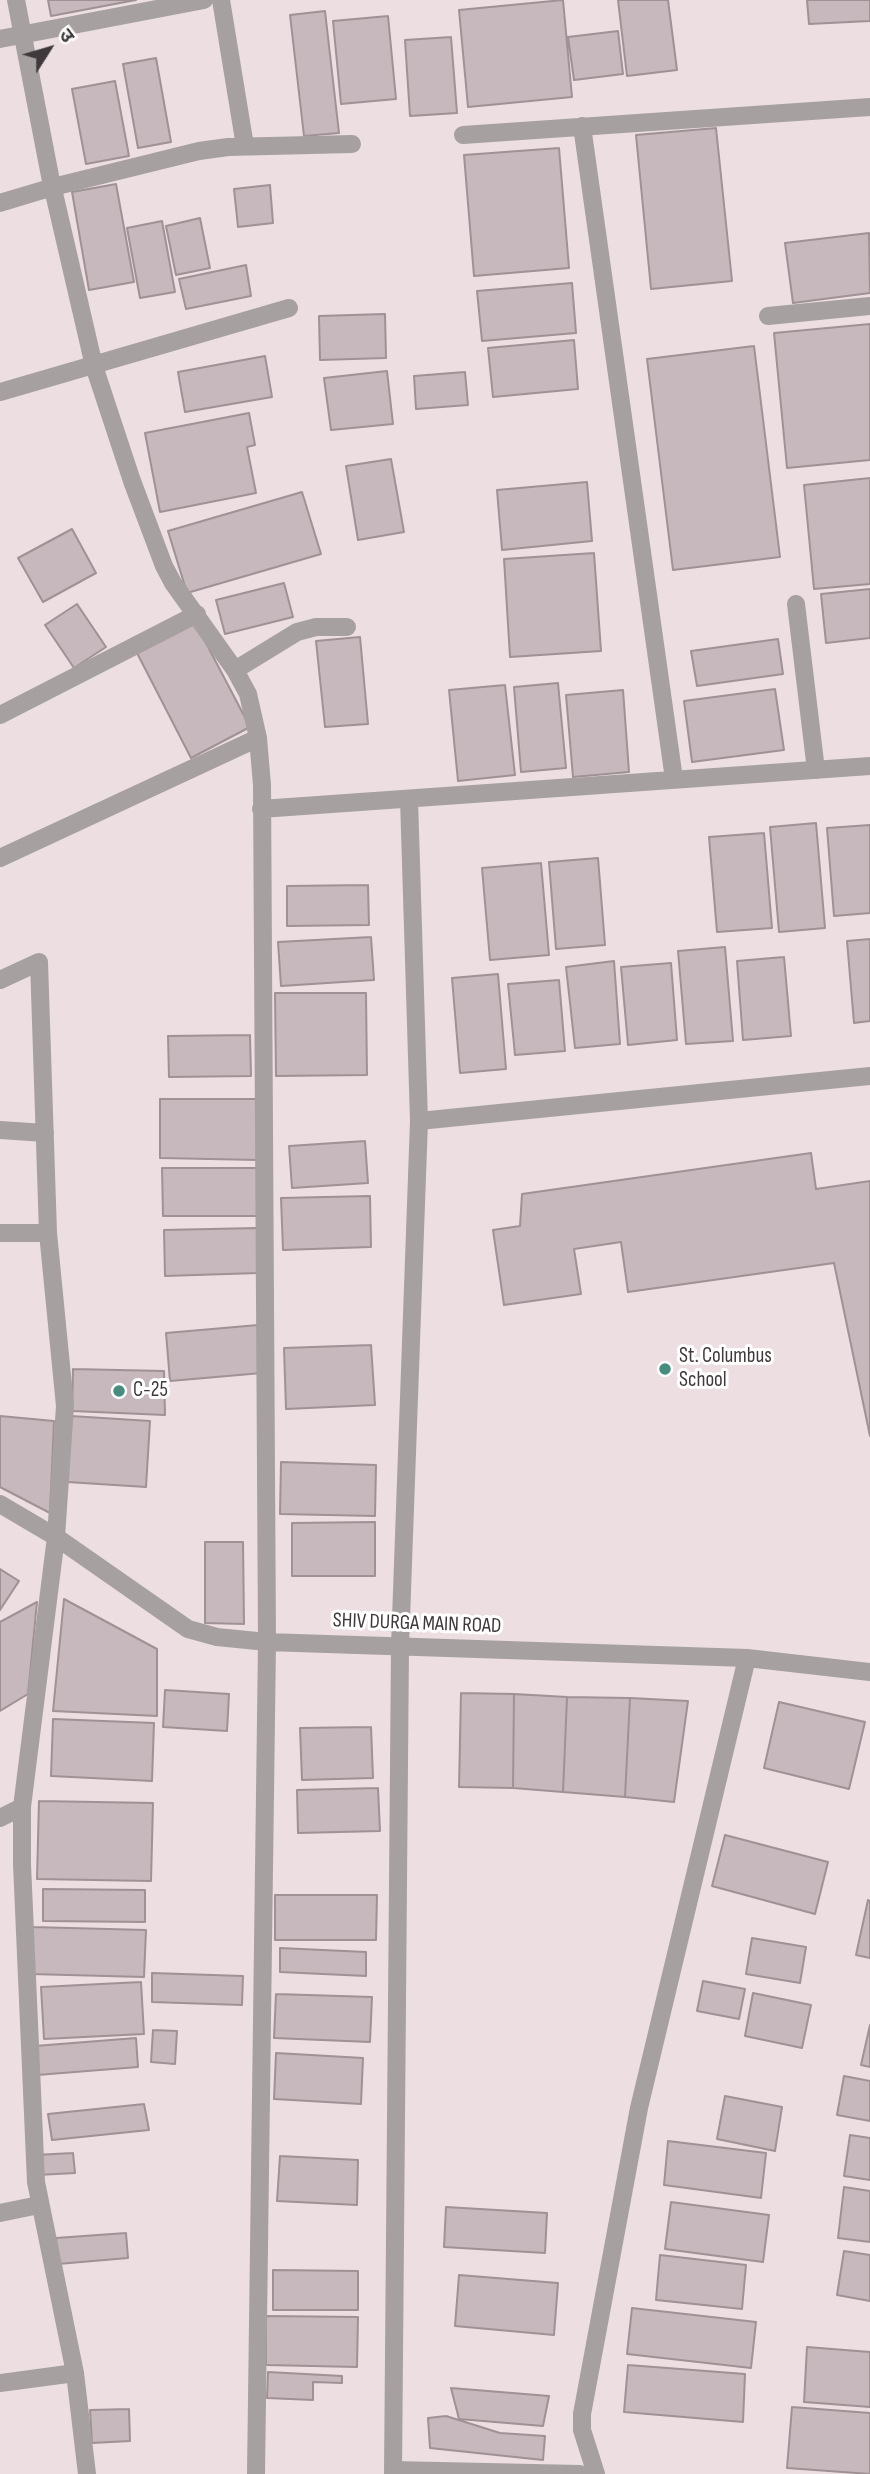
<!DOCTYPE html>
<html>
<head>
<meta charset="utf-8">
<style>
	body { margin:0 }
	#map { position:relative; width:870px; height:2474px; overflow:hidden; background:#eddee2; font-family:"Sofia Sans Condensed","Noto Sans Devanagari",sans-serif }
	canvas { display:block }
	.north { position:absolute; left:14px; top:14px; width:70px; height:70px; -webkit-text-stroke:5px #fff; paint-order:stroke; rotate:53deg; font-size:19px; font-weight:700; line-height:28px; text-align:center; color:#3f393b }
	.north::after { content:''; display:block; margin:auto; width:24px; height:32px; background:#3f393b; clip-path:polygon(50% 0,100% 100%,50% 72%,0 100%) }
</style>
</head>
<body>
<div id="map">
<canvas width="870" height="2474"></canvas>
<div class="north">उ</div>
</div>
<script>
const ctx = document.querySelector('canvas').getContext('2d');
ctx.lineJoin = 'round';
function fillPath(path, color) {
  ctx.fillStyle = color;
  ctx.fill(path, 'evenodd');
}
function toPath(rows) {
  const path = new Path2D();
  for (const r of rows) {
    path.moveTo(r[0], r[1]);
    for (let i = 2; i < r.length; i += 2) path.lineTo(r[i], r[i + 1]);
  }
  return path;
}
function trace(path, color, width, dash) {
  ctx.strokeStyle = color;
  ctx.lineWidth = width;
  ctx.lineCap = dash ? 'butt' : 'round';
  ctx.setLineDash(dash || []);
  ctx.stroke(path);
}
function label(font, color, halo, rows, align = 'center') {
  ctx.font = font + ' "Sofia Sans Condensed",sans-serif';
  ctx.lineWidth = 6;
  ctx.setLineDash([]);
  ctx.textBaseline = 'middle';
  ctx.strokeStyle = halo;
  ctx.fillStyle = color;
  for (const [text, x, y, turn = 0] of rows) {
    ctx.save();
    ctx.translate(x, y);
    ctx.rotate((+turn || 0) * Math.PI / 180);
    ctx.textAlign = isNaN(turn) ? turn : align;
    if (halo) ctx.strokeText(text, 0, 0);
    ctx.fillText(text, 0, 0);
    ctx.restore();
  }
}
const building = toPath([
	[48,0,136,0,51,16,48,0],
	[563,0,572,97,468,107,459,10,563,0],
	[618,0,668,0,677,70,627,76,618,0],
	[807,0,870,0,870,21,809,24,807,0],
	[325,11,339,133,304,136,290,15,325,11],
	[388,16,396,99,341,104,333,21,388,16],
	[618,31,623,74,574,80,568,37,618,31],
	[451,37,457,113,410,116,405,40,451,37],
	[156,58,171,142,138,148,123,64,156,58],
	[115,81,129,156,86,164,72,89,115,81],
	[716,128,732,281,651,289,636,135,716,128],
	[559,148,569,268,474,276,464,155,559,148],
	[116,184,134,282,89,290,72,192,116,184],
	[270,185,273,223,238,227,234,189,270,185],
	[200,218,210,268,176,275,166,226,200,218],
	[162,221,175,292,140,298,127,228,162,221],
	[869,233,870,293,793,303,785,243,869,233],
	[246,265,251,296,186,309,179,279,246,265],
	[572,283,576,333,482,341,477,291,572,283],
	[385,314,386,358,320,360,319,316,385,314],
	[870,324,870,460,787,468,774,333,870,324],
	[574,340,578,389,493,397,488,348,574,340],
	[754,346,780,557,673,570,647,359,754,346],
	[265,356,272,397,185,412,178,372,265,356],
	[387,371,393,424,331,430,324,378,387,371],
	[465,372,468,405,416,409,414,376,465,372],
	[249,413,255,445,247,447,256,493,160,512,145,433,249,413],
	[391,459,404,532,358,540,346,466,391,459],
	[870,478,870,584,814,589,804,485,870,478],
	[587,482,592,541,502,550,497,490,587,482],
	[302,492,321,554,187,593,168,531,302,492],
	[72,529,96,573,43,602,18,558,72,529],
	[594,553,601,651,510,657,504,559,594,553],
	[284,583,293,617,225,634,216,600,284,583],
	[870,589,870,638,826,643,821,594,870,589],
	[77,604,106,647,74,668,45,625,77,604],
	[195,622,250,727,191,758,137,653,195,622],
	[360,637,368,724,325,727,316,641,360,637],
	[778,639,783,674,697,686,691,651,778,639],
	[558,683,566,768,521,772,514,687,558,683],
	[505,685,515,775,458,781,449,690,505,685],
	[775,689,784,750,692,762,684,701,775,689],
	[623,690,629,772,573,777,566,695,623,690],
	[816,823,825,928,779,932,770,827,816,823],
	[870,825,870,913,834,916,827,828,870,825],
	[764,833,772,928,717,932,709,837,764,833],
	[598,858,605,945,556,949,549,862,598,858],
	[541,863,549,955,490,960,482,868,541,863],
	[368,885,369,925,287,926,287,886,368,885],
	[371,937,374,980,281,986,278,942,371,937],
	[870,939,870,1021,854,1023,847,941,870,939],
	[725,947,733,1041,686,1044,678,951,725,947],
	[784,957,791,1036,743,1040,737,961,784,957],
	[614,961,620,1044,575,1048,566,967,614,961],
	[671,963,677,1040,628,1045,621,967,671,963],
	[498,974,506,1069,460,1073,452,978,498,974],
	[559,980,565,1051,515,1055,508,984,559,980],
	[275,993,366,993,367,1075,276,1076,275,993],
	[250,1035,251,1076,169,1077,168,1036,250,1035],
	[160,1099,259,1099,258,1160,160,1158,160,1099],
	[365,1141,368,1183,292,1188,289,1146,365,1141],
	[811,1153,816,1189,870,1181,870,1436,834,1263,628,1292,621,1242,574,1249,581,1294,504,1305,493,1230,520,1226,522,1194,811,1153],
	[162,1168,257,1168,257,1216,163,1216,162,1168],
	[370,1196,371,1247,283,1250,281,1198,370,1196],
	[257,1228,258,1273,165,1276,164,1230,257,1228],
	[258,1325,262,1373,170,1381,166,1333,258,1325],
	[371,1345,375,1405,286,1409,284,1348,371,1345],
	[73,1369,164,1371,165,1415,72,1411,73,1369],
	[0,1416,54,1421,50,1513,0,1487,0,1416],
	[71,1416,150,1421,146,1487,67,1482,71,1416],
	[281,1462,376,1465,375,1516,280,1514,281,1462],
	[375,1522,375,1576,292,1576,292,1523,375,1522],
	[205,1542,243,1542,244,1624,205,1623,205,1542],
	[0,1569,19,1581,0,1610,0,1569],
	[64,1599,157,1649,157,1716,53,1711,64,1599],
	[37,1602,28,1694,0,1711,0,1622,37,1602],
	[165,1690,229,1694,227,1731,163,1727,165,1690],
	[461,1693,514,1694,513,1788,459,1787,461,1693],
	[514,1694,567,1697,563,1792,513,1788,514,1694],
	[567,1697,630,1698,625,1797,563,1792,567,1697],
	[630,1698,688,1701,674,1802,625,1797,630,1698],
	[779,1702,865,1722,849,1789,764,1768,779,1702],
	[53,1719,154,1723,152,1781,51,1776,53,1719],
	[371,1727,373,1778,302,1780,300,1728,371,1727],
	[378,1788,380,1831,298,1833,297,1790,378,1788],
	[39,1801,153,1803,151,1881,37,1879,39,1801],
	[725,1835,828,1862,815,1914,712,1886,725,1835],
	[43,1889,145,1890,145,1922,43,1921,43,1889],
	[275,1895,377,1895,376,1940,275,1940,275,1895],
	[868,1900,870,1901,870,1958,856,1955,868,1900],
	[32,1927,146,1930,144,1977,30,1974,32,1927],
	[752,1938,806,1947,800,1983,746,1974,752,1938],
	[280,1948,366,1952,366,1976,280,1972,280,1948],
	[152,1973,243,1976,242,2005,152,2002,152,1973],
	[703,1981,745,1989,739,2019,697,2011,703,1981],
	[141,1982,144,2034,44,2039,41,1987,141,1982],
	[753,1993,811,2005,802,2048,745,2036,753,1993],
	[276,1994,372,1997,370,2042,274,2038,276,1994],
	[870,2025,870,2067,861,2065,870,2025],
	[153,2030,177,2031,175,2064,151,2062,153,2030],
	[136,2038,138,2067,37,2075,35,2046,136,2038],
	[276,2053,363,2058,361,2104,274,2099,276,2053],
	[844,2076,870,2081,870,2121,837,2115,844,2076],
	[725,2096,782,2107,775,2151,717,2139,725,2096],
	[144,2104,149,2130,52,2140,48,2114,144,2104],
	[850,2135,870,2138,870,2180,844,2176,850,2135],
	[668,2141,766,2153,761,2198,664,2185,668,2141],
	[73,2153,75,2173,37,2175,35,2155,73,2153],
	[280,2156,358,2160,357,2205,277,2201,280,2156],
	[844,2187,870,2191,870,2242,838,2238,844,2187],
	[671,2202,769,2215,763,2262,665,2249,671,2202],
	[446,2207,547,2213,545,2253,444,2247,446,2207],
	[126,2233,128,2258,58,2264,56,2238,126,2233],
	[844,2251,870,2255,870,2301,837,2295,844,2251],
	[660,2255,746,2265,742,2309,656,2300,660,2255],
	[273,2270,358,2271,358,2310,273,2310,273,2270],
	[459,2275,558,2283,554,2335,455,2326,459,2275],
	[632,2308,756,2322,751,2368,627,2354,632,2308],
	[266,2316,358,2317,357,2367,266,2365,266,2316],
	[807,2347,870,2352,870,2407,804,2402,807,2347],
	[628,2365,745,2374,743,2422,624,2412,628,2365],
	[268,2372,342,2376,342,2383,313,2382,313,2400,267,2398,268,2372],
	[451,2388,549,2396,543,2426,459,2419,451,2388],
	[792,2407,870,2413,870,2474,787,2468,792,2407],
	[129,2409,130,2441,92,2443,90,2410,129,2409],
	[446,2416,500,2433,545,2436,543,2460,430,2448,428,2418,446,2416]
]);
fillPath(building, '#c6b8bc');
trace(building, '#9f9194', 2);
trace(toPath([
	[16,0,50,176,94,366,132,481,164,566,173,583,235,670,248,694,258,738,262,785,267,1642,256,2474],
	[221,0,245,146],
	[0,39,204,0],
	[582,126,674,779],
	[463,135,870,107],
	[0,203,53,187,199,151,228,147,352,144],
	[768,316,870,306],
	[0,392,289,308],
	[796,604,816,770],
	[235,670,297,632,316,627,347,627],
	[0,715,197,614],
	[261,809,870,766],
	[0,858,258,738],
	[0,980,39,962,48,1233,65,1406,56,1537,22,1807,22,1864,36,2182,75,2373,87,2474],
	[419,1121,870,1076],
	[0,1130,45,1133],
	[0,1233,48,1233],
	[0,1504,56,1537,188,1629,217,1637,267,1642,747,1658,870,1672],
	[0,1818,22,1807],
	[0,2213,39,2205],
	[0,2383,75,2373],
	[393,2470,580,2474],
	[393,2474,400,1646,419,1121,409,799],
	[596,2474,582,2430,582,2414,639,2108,747,1658]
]), '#a6a0a1', 18);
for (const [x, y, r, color] of [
	[665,1369,7,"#488c7f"],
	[119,1391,7,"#488c7f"]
]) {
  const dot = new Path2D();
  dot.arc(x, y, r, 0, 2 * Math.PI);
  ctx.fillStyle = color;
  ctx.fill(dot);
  trace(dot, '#fff', 2.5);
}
label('21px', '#3f393b', '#fff', [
	["St. Columbus",679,1357],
	["School",679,1381],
	["C-25",133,1391]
], 'left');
label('21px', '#3f393b', '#fff', [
	["SHIV DURGA MAIN ROAD",417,1624,2]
]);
</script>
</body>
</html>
